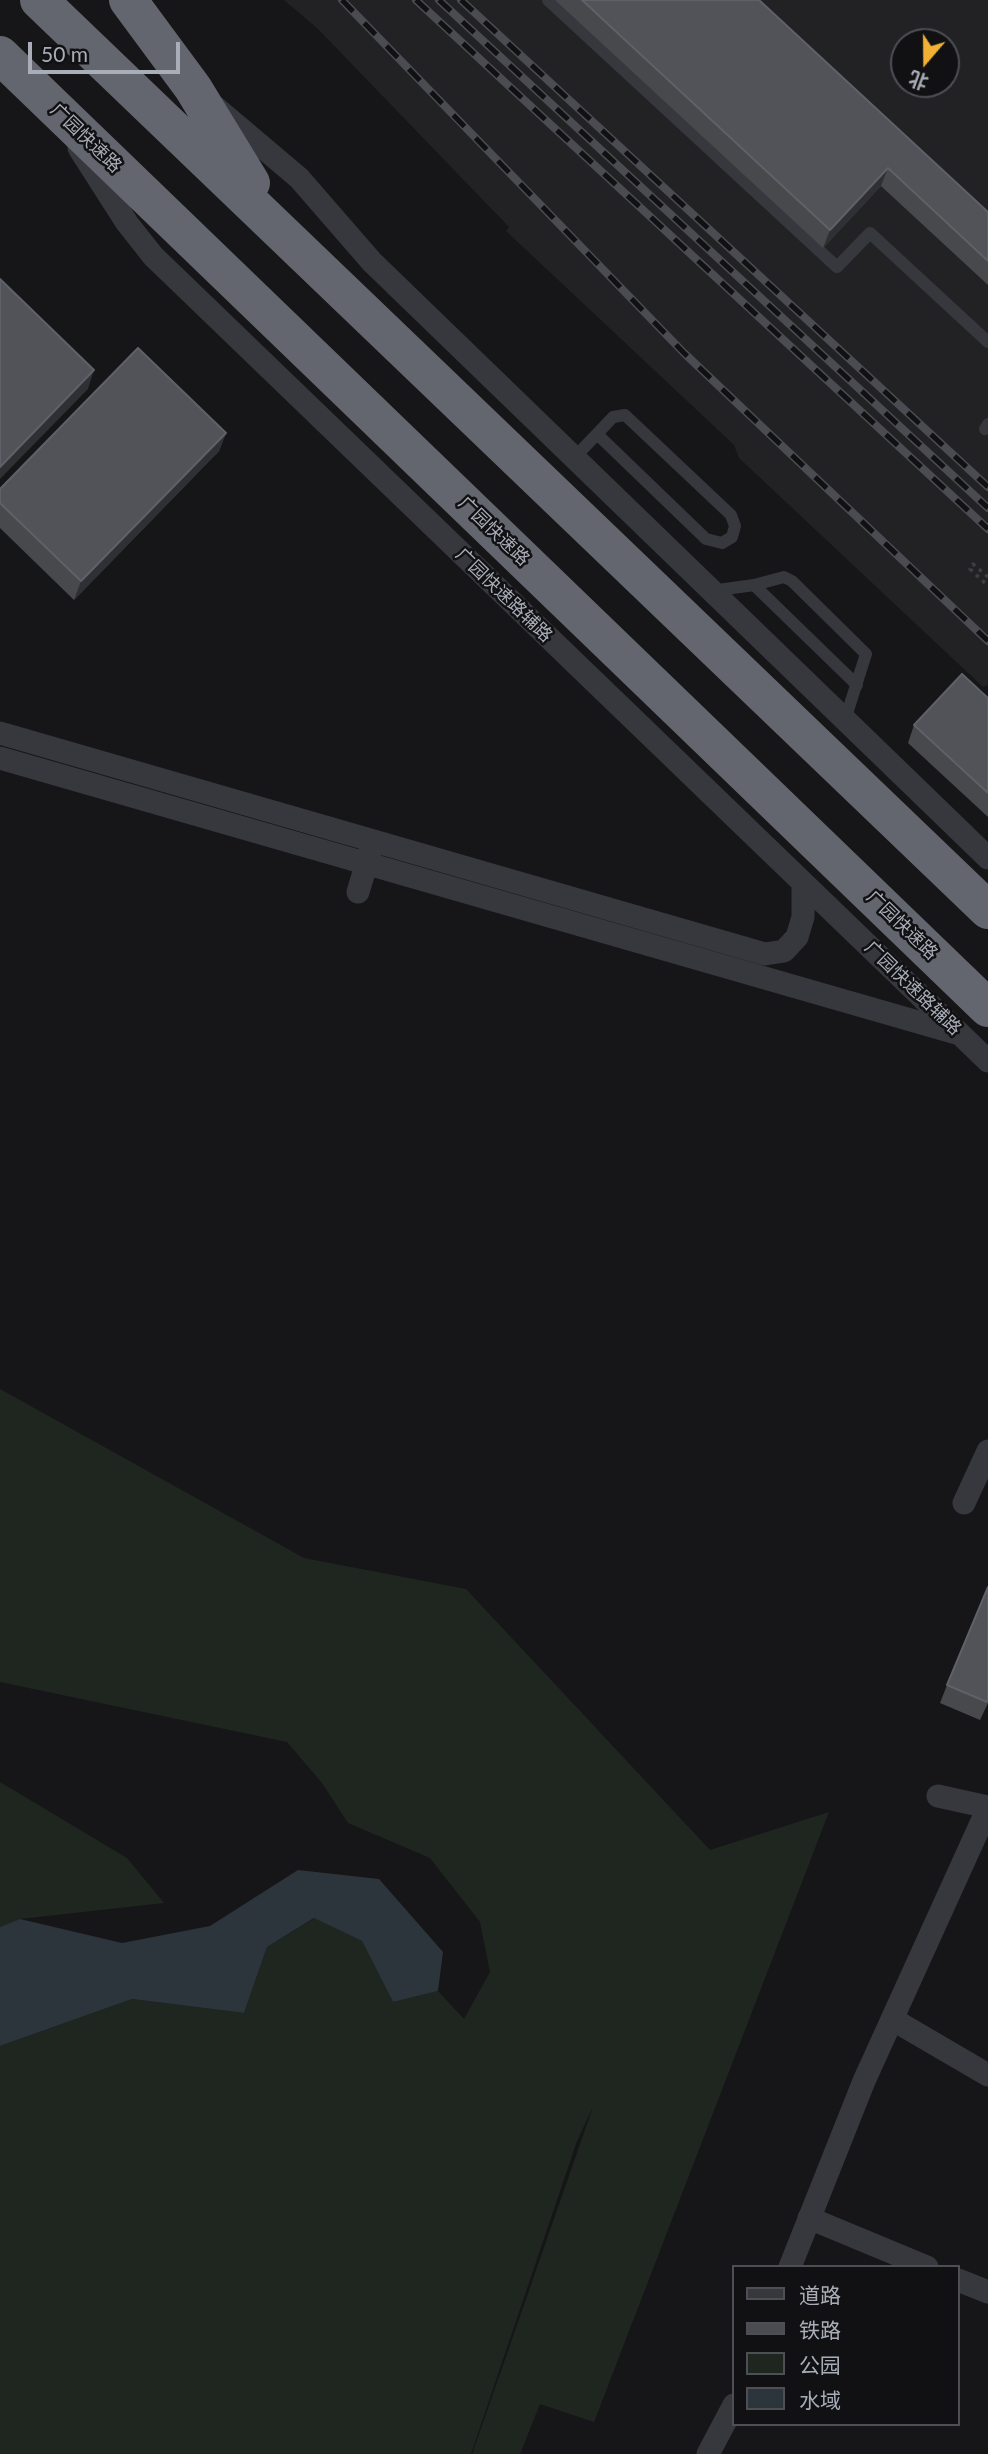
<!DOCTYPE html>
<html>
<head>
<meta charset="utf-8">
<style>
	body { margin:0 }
	#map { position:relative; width:988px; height:2454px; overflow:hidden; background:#161618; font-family:Lato,"Noto Sans SC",sans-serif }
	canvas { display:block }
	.legend { position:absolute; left:732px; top:2265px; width:228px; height:161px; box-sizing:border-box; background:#111113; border:2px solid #4d4f55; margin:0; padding:9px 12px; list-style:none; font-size:21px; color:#a8adb8 }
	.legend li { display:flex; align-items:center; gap:14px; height:35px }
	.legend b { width:35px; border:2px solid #4d4f55 }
	.north { position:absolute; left:890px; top:28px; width:70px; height:70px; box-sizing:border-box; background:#111113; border:2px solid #4d4f55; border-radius:50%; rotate:200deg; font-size:19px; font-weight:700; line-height:28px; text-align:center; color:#a8adb8 }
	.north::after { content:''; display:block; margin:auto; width:24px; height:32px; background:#f2b134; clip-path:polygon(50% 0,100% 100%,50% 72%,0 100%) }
	.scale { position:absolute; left:28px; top:42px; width:152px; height:32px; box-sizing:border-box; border:4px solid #a8adb8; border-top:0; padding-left:9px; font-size:21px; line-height:24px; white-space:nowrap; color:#a8adb8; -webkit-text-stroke:5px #111113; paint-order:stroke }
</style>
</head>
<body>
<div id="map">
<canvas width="988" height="2454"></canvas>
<ul class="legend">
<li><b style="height:9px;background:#37383d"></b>道路</li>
<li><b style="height:9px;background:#4a4c52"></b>铁路</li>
<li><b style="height:19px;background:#1e261f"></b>公园</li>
<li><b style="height:19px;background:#2c353c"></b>水域</li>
</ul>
<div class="north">北</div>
<div class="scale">50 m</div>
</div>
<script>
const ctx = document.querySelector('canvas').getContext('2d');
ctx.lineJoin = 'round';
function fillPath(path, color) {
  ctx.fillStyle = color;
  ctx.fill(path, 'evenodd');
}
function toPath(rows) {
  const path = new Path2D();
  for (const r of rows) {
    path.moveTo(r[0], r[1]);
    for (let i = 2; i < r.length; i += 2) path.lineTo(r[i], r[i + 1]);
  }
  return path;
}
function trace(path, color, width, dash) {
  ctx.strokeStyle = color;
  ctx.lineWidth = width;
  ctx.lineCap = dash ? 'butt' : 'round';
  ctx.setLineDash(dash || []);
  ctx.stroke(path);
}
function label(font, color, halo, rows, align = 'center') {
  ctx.font = font + ' Lato,"Noto Sans SC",sans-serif';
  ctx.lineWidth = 5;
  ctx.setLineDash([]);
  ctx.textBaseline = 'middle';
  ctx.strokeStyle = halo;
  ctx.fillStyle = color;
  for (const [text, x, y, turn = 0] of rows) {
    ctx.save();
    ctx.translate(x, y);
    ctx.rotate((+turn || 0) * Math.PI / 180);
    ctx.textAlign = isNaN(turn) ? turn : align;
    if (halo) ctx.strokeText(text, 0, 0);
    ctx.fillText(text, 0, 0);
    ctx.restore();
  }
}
fillPath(toPath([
	[284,0,988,0,988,685,983,687,739,458,734,445,506,231,509,227,317,28],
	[904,42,946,42,946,84,904,84]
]), '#222225');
fillPath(toPath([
	[0,1389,304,1558,466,1589,710,1850,829,1812,594,2422,540,2404,520,2454,472,2454,593,2107,577,2141,471,2454,0,2454,0,2046,132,1999,244,2013,267,1947,315,1918,362,1941,393,2002,438,1991,464,2019,490,1972,480,1922,430,1858,348,1823,322,1783,287,1742,0,1682],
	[0,1782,127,1858,164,1903,20,1919,0,1927]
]), '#1e261f');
fillPath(toPath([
	[298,1870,379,1879,443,1952,438,1991,393,2002,362,1941,314,1918,267,1947,244,2013,132,1999,0,2046,0,1927,20,1919,122,1943,210,1926]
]), '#2c353c');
trace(toPath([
	[988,577,973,564,970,569,988,586]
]), '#3d3f44', 3.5, [3.5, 5]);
trace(toPath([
	[548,0,837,267,870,233,988,342],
	[985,429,988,424],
	[574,458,597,434,613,417,625,415,731,515,735,526,732,537,722,543,706,539,597,434],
	[754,585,857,685],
	[711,591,754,585,784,577,792,581,866,654,845,720]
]), '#37383d', 12);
trace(toPath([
	[215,107,299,178,372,262,988,858],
	[79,148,127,223,153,256,988,1061],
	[0,733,765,954,784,951,797,937,803,917,803,883],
	[0,758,956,1033],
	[358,892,370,852],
	[964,1503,988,1451],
	[938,1796,988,1807],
	[892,2019,988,2075],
	[809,2218,927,2267],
	[790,2267,864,2081,988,1808],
	[958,2280,988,2292],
	[708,2454,734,2405]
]), '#37383d', 23);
trace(toPath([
	[39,0,988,910],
	[128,0,193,88,251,183],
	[0,55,988,1008]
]), '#63666e', 38);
const rail = toPath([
	[342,0,684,353,988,641],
	[416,0,988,529],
	[439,0,988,508],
	[461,0,988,487]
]);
trace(rail, '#4a4c52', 8);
trace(rail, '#111113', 5, [16]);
fillPath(toPath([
	[555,0,759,0,988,212,988,285,881,186,823,248],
	[226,433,219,451,74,600,0,528,0,489],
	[988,698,988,817,908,743,914,725],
	[947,1685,988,1703,980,1720,940,1703]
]), '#47494d');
fillPath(toPath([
	[888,168,881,186,823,248,830,230],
	[94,370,88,389,0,479,0,467],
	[226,433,219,451,74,600,81,581]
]), '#2f3033');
const building = toPath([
	[582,0,759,0,988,212,988,261,888,168,830,230,582,0],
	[0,279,94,370,0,467,0,279],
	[138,348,226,433,81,581,0,503,0,489,138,348],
	[962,674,988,698,988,793,914,725,962,674],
	[988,1587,988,1700,987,1702,947,1685,988,1587]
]);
fillPath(building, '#525359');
trace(building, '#5f6168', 2);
label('18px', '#a8adb8', '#111113', [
	["广园快速路",86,138,44],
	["广园快速路",494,531,44],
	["广园快速路辅路",504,595,44],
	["广园快速路",902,925,44],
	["广园快速路辅路",913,988,44]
]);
</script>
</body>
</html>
